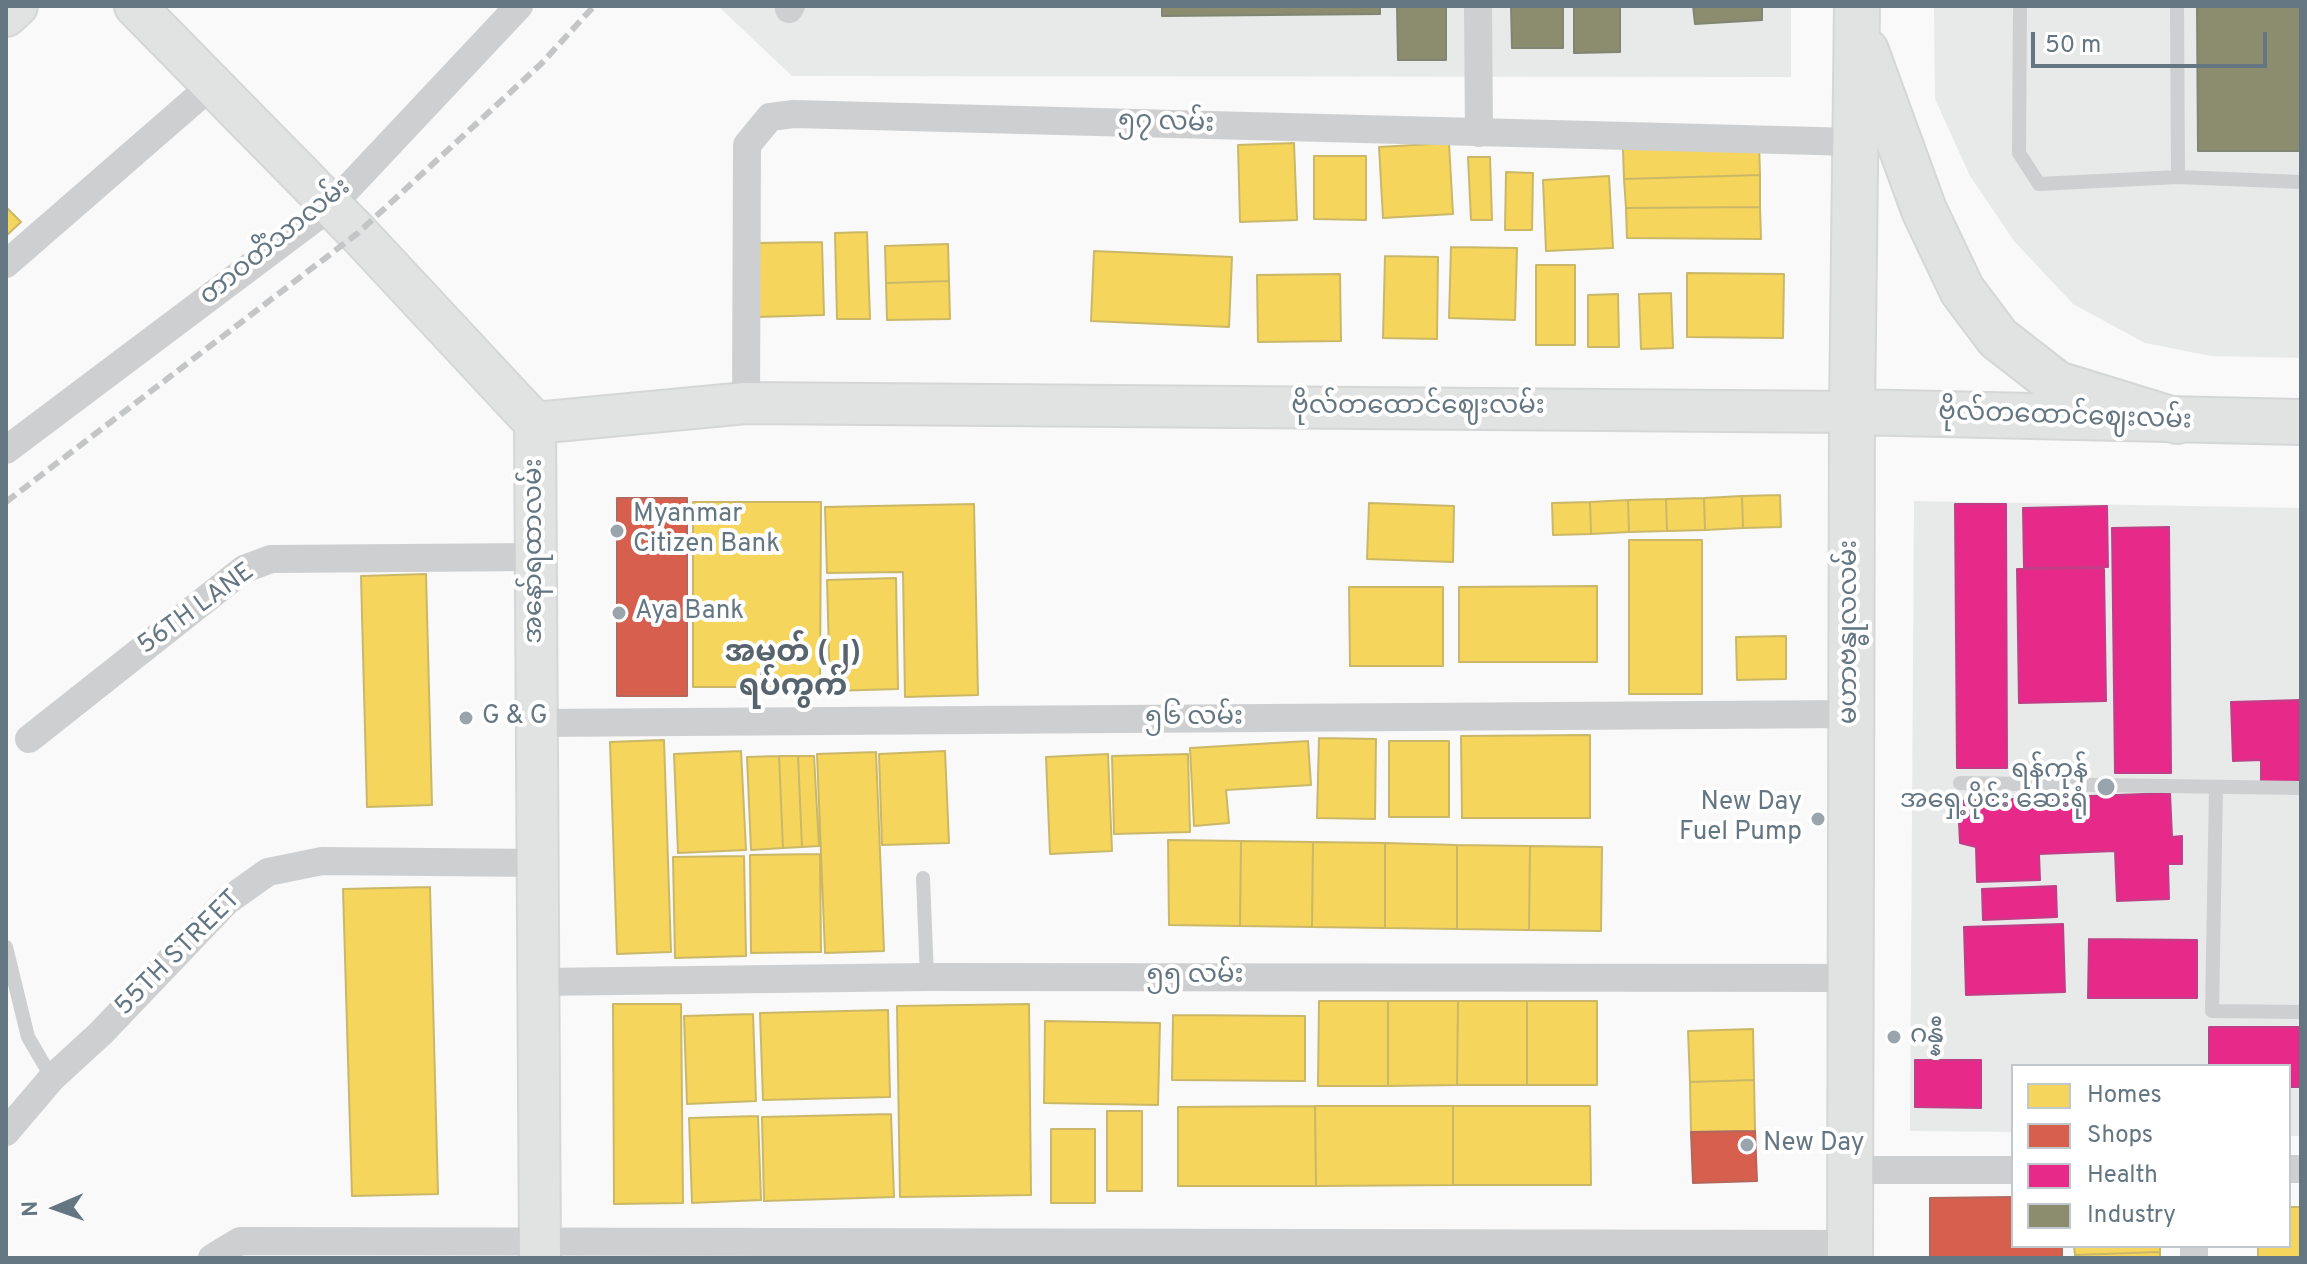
<!DOCTYPE html>
<html>
<head>
<meta charset="utf-8">
<style>
	body { margin:0 }
	#map { position:relative; width:2307px; height:1264px; overflow:hidden; background:#f9f9f9; font-family:Overpass,sans-serif }
	canvas { display:block }
	.frame { position:absolute; inset:0; border:8px solid #657683; pointer-events:none }
	.legend { position:absolute; left:2011px; top:1064px; width:280px; height:184px; box-sizing:border-box; background:#fff; border:2px solid #c1c8cd; margin:0; padding:10px 14px; list-style:none; font-size:24px; color:#657683 }
	.legend li { display:flex; align-items:center; gap:16px; height:40px }
	.legend b { width:40px; border:2px solid #c1c8cd }
	.north { position:absolute; left:16px; top:1168px; width:80px; height:80px; -webkit-text-stroke:6px #fff; paint-order:stroke; rotate:268deg; font-size:22px; font-weight:700; line-height:32px; text-align:center; color:#657683 }
	.north::after { content:''; display:block; margin:auto; width:28px; height:36px; background:#657683; clip-path:polygon(50% 0,100% 100%,50% 72%,0 100%) }
	.scale { position:absolute; left:2031px; top:32px; width:236px; height:36px; box-sizing:border-box; border:4px solid #657683; border-top:0; padding-left:10px; font-size:24px; line-height:28px; white-space:nowrap; color:#657683; -webkit-text-stroke:6px #fff; paint-order:stroke }
</style>
</head>
<body>
<div id="map">
<canvas width="2307" height="1264"></canvas>
<div class="frame"></div>
<ul class="legend">
<li><b style="height:22px;background:#f6d55c"></b>Homes</li>
<li><b style="height:22px;background:#d6604d"></b>Shops</li>
<li><b style="height:22px;background:#e7298a"></b>Health</li>
<li><b style="height:22px;background:#8c8c6e"></b>Industry</li>
</ul>
<div class="north">N</div>
<div class="scale">50 m</div>
</div>
<script>
const ctx = document.querySelector('canvas').getContext('2d');
ctx.lineJoin = 'round';
function fillPath(path, color) {
  ctx.fillStyle = color;
  ctx.fill(path, 'evenodd');
}
function toPath(rows) {
  const path = new Path2D();
  for (const r of rows) {
    path.moveTo(r[0], r[1]);
    for (let i = 2; i < r.length; i += 2) path.lineTo(r[i], r[i + 1]);
  }
  return path;
}
function trace(path, color, width, dash) {
  ctx.strokeStyle = color;
  ctx.lineWidth = width;
  ctx.lineCap = dash ? 'butt' : 'round';
  ctx.setLineDash(dash || []);
  ctx.stroke(path);
}
function label(font, color, halo, rows, align = 'center') {
  ctx.font = font + ' Overpass,"Noto Sans Myanmar",sans-serif';
  ctx.lineWidth = 8;
  ctx.setLineDash([]);
  ctx.textBaseline = 'middle';
  ctx.strokeStyle = halo;
  ctx.fillStyle = color;
  for (const [text, x, y, turn = 0] of rows) {
    ctx.save();
    ctx.translate(x, y);
    ctx.rotate((+turn || 0) * Math.PI / 180);
    ctx.textAlign = isNaN(turn) ? turn : align;
    if (halo) ctx.strokeText(text, 0, 0);
    ctx.fillText(text, 0, 0);
    ctx.restore();
  }
}
fillPath(toPath([
	[718,6,1791,6,1791,77,792,76],
	[1934,6,2301,6,2301,358,2211,356,2145,343,2073,304,2014,241,1970,176,1935,99],
	[1914,501,2301,508,2301,1136,2289,1136,2289,1066,2013,1066,2013,1132,1910,1131]
]), '#e8e9e9');
const homes = toPath([
	[1294,143,1297,220,1240,222,1238,145,1294,143],
	[1449,143,1453,214,1383,218,1379,147,1449,143],
	[1759,143,1760,175,1624,179,1623,149,1759,143],
	[1314,156,1366,156,1366,220,1314,219,1314,156],
	[1468,157,1490,157,1492,220,1471,220,1468,157],
	[1506,172,1533,173,1532,230,1505,230,1506,172],
	[1760,175,1760,207,1626,208,1624,179,1760,175],
	[1609,176,1613,248,1546,251,1543,180,1609,176],
	[6,207,21,222,6,236,6,207],
	[1760,207,1761,239,1627,238,1626,208,1760,207],
	[867,232,870,319,837,319,835,233,867,232],
	[822,242,824,315,757,317,755,243,822,242],
	[948,244,949,281,886,283,885,246,948,244],
	[1451,247,1517,248,1515,320,1449,318,1451,247],
	[1094,251,1232,257,1229,327,1091,321,1094,251],
	[1385,256,1438,257,1437,339,1383,338,1385,256],
	[1536,265,1575,265,1575,345,1536,345,1536,265],
	[1687,273,1784,274,1783,338,1687,337,1687,273],
	[1340,274,1341,341,1258,342,1257,275,1340,274],
	[949,281,950,319,887,320,886,283,949,281],
	[1671,293,1673,348,1641,349,1639,294,1671,293],
	[1618,294,1619,347,1588,347,1588,295,1618,294],
	[1780,495,1781,527,1743,528,1742,496,1780,495],
	[1742,496,1743,528,1705,530,1704,498,1742,496],
	[1704,498,1705,530,1667,531,1666,499,1704,498],
	[1666,499,1667,531,1629,532,1628,500,1666,499],
	[1628,500,1629,532,1591,534,1590,502,1628,500],
	[693,502,821,502,820,687,693,687,693,502],
	[1590,502,1591,534,1553,535,1552,503,1590,502],
	[1369,503,1454,506,1453,562,1367,559,1369,503],
	[974,504,978,695,905,697,903,572,827,573,825,507,974,504],
	[1629,540,1702,540,1702,694,1629,694,1629,540],
	[426,574,432,805,367,807,361,576,426,574],
	[896,578,898,689,830,691,827,580,896,578],
	[1597,586,1597,662,1459,662,1459,587,1597,586],
	[1349,587,1443,587,1443,666,1350,666,1349,587],
	[1786,636,1786,679,1737,680,1736,637,1786,636],
	[1590,735,1590,818,1462,818,1461,736,1590,735],
	[1319,738,1376,739,1375,819,1317,818,1319,738],
	[664,740,671,952,617,954,610,742,664,740],
	[1308,741,1311,785,1226,790,1229,823,1194,826,1190,748,1308,741],
	[1389,741,1449,741,1449,817,1389,817,1389,741],
	[741,751,746,850,678,853,674,754,741,751],
	[945,751,949,843,882,845,879,754,945,751],
	[876,752,884,951,825,953,817,754,876,752],
	[1108,754,1112,851,1050,854,1046,757,1108,754],
	[1188,754,1190,832,1114,834,1112,756,1188,754],
	[779,756,798,756,802,847,783,848,779,756],
	[779,756,783,848,751,850,747,757,779,756],
	[798,756,814,756,819,846,802,847,798,756],
	[1168,840,1241,841,1240,926,1169,925,1168,840],
	[1241,841,1313,842,1312,927,1240,926,1241,841],
	[1313,842,1385,843,1385,928,1312,927,1313,842],
	[1385,843,1457,845,1457,929,1385,928,1385,843],
	[1457,845,1530,846,1529,930,1457,929,1457,845],
	[1530,846,1602,847,1601,931,1529,930,1530,846],
	[820,854,821,952,751,953,750,855,820,854],
	[744,856,746,956,675,958,673,857,744,856],
	[430,887,438,1194,352,1196,343,889,430,887],
	[1319,1001,1388,1001,1388,1086,1318,1086,1319,1001],
	[1388,1001,1458,1001,1457,1085,1388,1086,1388,1001],
	[1458,1001,1527,1001,1527,1085,1457,1085,1458,1001],
	[1527,1001,1597,1001,1597,1085,1527,1085,1527,1001],
	[613,1004,681,1004,683,1203,614,1204,613,1004],
	[1029,1004,1031,1195,900,1197,897,1006,1029,1004],
	[888,1010,890,1097,763,1100,760,1013,888,1010],
	[753,1014,756,1101,687,1104,684,1016,753,1014],
	[1173,1015,1305,1016,1305,1081,1172,1080,1173,1015],
	[1045,1021,1160,1023,1158,1105,1044,1103,1045,1021],
	[1753,1029,1754,1080,1690,1082,1688,1031,1753,1029],
	[1754,1080,1755,1131,1691,1132,1690,1082,1754,1080],
	[1315,1106,1316,1186,1178,1186,1178,1107,1315,1106],
	[1315,1106,1453,1106,1453,1185,1316,1186,1315,1106],
	[1453,1106,1590,1106,1591,1185,1453,1185,1453,1106],
	[1107,1111,1142,1111,1142,1191,1107,1191,1107,1111],
	[891,1114,894,1197,764,1201,762,1117,891,1114],
	[758,1116,761,1200,692,1203,689,1118,758,1116],
	[1051,1129,1095,1129,1095,1203,1051,1203,1051,1129],
	[2289,1207,2301,1207,2301,1258,2258,1258,2258,1246,2289,1246,2289,1207],
	[2074,1246,2160,1246,2160,1252,2075,1255,2074,1246],
	[2160,1252,2160,1258,2075,1258,2075,1255,2160,1252]
]);
fillPath(homes, '#f6d55c');
trace(homes, '#cab868', 2);
const shops = toPath([
	[617,498,687,498,687,696,617,696,617,498],
	[1755,1131,1757,1181,1693,1183,1691,1132,1755,1131],
	[2013,1197,2013,1246,2062,1246,2062,1258,1930,1258,1930,1198,2013,1197]
]);
fillPath(shops, '#d6604d');
trace(shops, '#b4675d', 2);
const health = toPath([
	[1955,504,2006,504,2007,768,1957,768,1955,504],
	[2107,506,2108,567,2024,568,2023,508,2107,506],
	[2169,527,2171,773,2115,773,2112,528,2169,527],
	[2104,568,2106,701,2019,703,2017,569,2104,568],
	[2301,700,2301,781,2261,782,2261,760,2233,761,2231,702,2301,700],
	[2170,793,2172,837,2182,836,2182,864,2168,864,2169,899,2117,901,2115,851,2039,854,2040,880,1977,882,1976,847,1960,843,1958,801,2170,793],
	[2056,886,2057,917,1983,920,1982,889,2056,886],
	[2063,924,2065,992,1966,995,1964,927,2063,924],
	[2089,939,2197,940,2197,998,2088,998,2089,939],
	[2209,1027,2301,1027,2301,1087,2289,1087,2289,1066,2209,1066,2209,1027],
	[1915,1060,1981,1060,1981,1108,1915,1107,1915,1060]
]);
fillPath(health, '#e7298a');
trace(health, '#c04088', 2);
const industry = toPath([
	[1162,6,1380,6,1380,14,1162,16,1162,6],
	[1397,6,1446,6,1446,60,1398,60,1397,6],
	[1511,6,1563,6,1563,48,1512,48,1511,6],
	[1574,6,1620,6,1620,52,1574,53,1574,6],
	[1693,6,1762,6,1762,20,1695,24,1693,6],
	[2197,6,2301,6,2301,151,2198,151,2197,6]
]);
fillPath(industry, '#8c8c6e');
trace(industry, '#808574', 2);
const secondary = toPath([
	[135,6,358,233,535,423,540,1258],
	[6,16,17,6],
	[535,423,746,403,1852,412]
]);
const primary = toPath([
	[1866,51,1924,210,1962,290,1998,338,2057,384,2177,421],
	[1852,412,2301,422],
	[1850,1258,1852,412,1857,6]
]);
trace(secondary, '#d5d6d7', 44);
trace(primary, '#d5d6d7', 48);
trace(toPath([
	[2020,6,2019,153,2039,184,2178,177,2301,182],
	[2177,6,2178,177],
	[1960,783,2301,788],
	[2216,787,2212,1011,2301,1012],
	[923,878,927,977],
	[6,947,28,1037,52,1078]
]), '#cecfd0', 14);
trace(toPath([
	[1478,6,1479,133],
	[789,9,791,6],
	[6,264,212,85],
	[746,403,747,145,770,117,794,114,1855,142],
	[6,450,331,206,519,6],
	[537,723,1851,714],
	[29,739,244,569,271,559,536,557],
	[539,982,927,977,1851,978],
	[6,1132,52,1078,101,1033,227,901,268,872,322,861,538,863],
	[2289,1169,2301,1169],
	[1851,1170,2013,1170],
	[2194,1246,2194,1258],
	[212,1258,240,1241,1850,1244]
]), '#cecfd0', 28);
trace(secondary, '#e1e2e2', 40);
trace(primary, '#e1e2e2', 44);
trace(toPath([
	[6,502,358,233,541,64,594,6]
]), '#c3c5c6', 6, [12, 6]);
for (const [x, y, r, color] of [
	[617,531,8,"#99a4ac"],
	[619,613,8,"#99a4ac"],
	[466,718,8,"#99a4ac"],
	[2106,787,10,"#99a4ac"],
	[1818,819,8,"#99a4ac"],
	[1894,1037,8,"#99a4ac"],
	[1747,1145,8,"#99a4ac"]
]) {
  const dot = new Path2D();
  dot.arc(x, y, r, 0, 2 * Math.PI);
  ctx.fillStyle = color;
  ctx.fill(dot);
  trace(dot, '#fff', 3);
}
label('26px', '#657683', '#fff', [
	["၅၇ လမ်း",1166,124,2],
	["တာဝတိံသာလမ်း",276,243,-39],
	["ဗိုလ်တထောင်ဈေးလမ်း",1418,408],
	["ဗိုလ်တထောင်ဈေးလမ်း",2065,418,2],
	["အနော်ရထာလမ်း",536,551,-90],
	["56TH LANE",197,610,-36],
	["မဟာဗန္ဓုလလမ်း",1851,632,-90],
	["၅၆ လမ်း",1194,719],
	["55TH STREET",179,954,-45],
	["၅၅ လမ်း",1195,977]
]);
label('26px', '#657683', '#fff', [
	["Myanmar",633,516],
	["Citizen Bank",633,546],
	["Aya Bank",635,613],
	["G & G",482,718],
	["ရန်ကုန်",2088,772,"right"],
	["အရှေ့ပိုင်း ဆေးရုံ",2088,802,"right"],
	["New Day",1802,804,"right"],
	["Fuel Pump",1802,834,"right"],
	["ဂန္နီ",1910,1037],
	["New Day",1763,1145]
], 'left');
label('bold 30px', '#57646e', '#fff', [
	["အမှတ် (၂)",793,655],
	["ရပ်ကွက်",793,689]
]);
</script>
</body>
</html>
